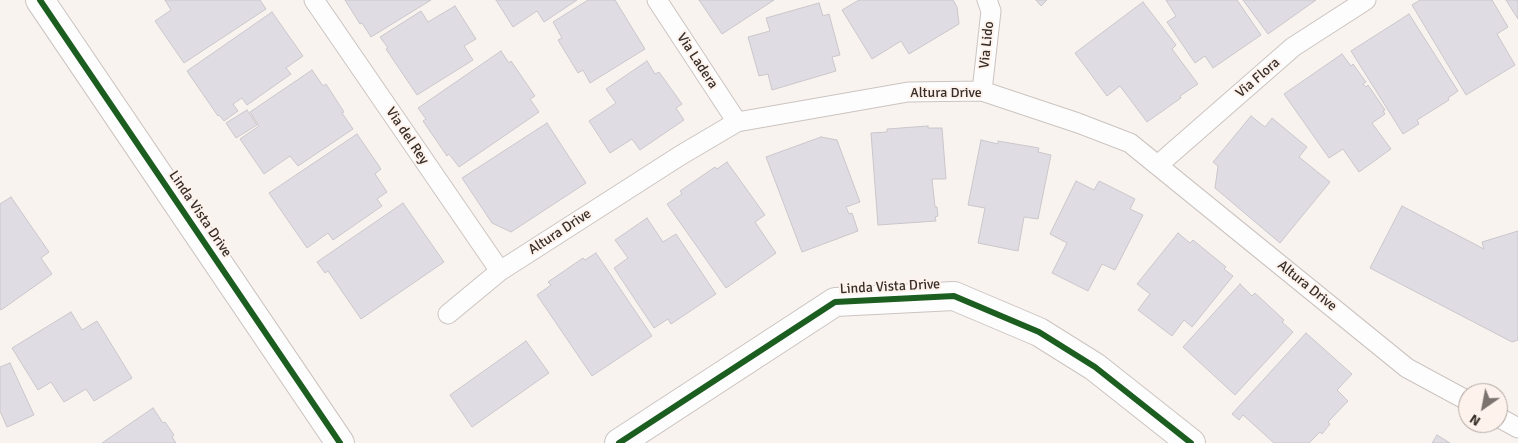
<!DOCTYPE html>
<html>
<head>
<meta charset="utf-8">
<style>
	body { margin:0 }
	#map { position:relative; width:1518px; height:443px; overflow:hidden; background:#f9f3f0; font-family:Signika,sans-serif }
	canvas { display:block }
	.north { position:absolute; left:1458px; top:383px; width:50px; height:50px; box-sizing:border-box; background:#fdf2ec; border:1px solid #aea49e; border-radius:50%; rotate:213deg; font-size:14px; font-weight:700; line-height:20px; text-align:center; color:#382e28 }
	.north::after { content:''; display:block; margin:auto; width:18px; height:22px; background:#7c736e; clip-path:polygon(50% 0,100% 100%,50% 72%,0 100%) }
</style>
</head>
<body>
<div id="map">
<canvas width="1518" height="443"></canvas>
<div class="north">N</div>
</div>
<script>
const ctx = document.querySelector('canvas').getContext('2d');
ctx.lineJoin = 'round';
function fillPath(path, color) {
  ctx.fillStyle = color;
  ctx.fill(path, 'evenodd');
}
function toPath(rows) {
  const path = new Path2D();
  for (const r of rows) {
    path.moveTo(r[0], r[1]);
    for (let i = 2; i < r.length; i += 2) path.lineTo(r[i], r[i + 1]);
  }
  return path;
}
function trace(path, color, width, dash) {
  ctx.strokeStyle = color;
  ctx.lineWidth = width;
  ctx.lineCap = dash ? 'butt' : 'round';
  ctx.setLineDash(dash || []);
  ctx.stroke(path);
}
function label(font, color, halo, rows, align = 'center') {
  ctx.font = font + ' Signika,sans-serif';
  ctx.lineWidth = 4;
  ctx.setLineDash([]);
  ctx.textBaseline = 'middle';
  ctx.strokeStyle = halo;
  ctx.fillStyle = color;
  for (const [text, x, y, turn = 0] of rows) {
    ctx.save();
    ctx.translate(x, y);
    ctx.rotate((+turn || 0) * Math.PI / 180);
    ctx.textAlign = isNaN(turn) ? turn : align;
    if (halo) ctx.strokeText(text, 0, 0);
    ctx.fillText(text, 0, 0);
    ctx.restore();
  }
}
const building = toPath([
	[165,0,260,0,266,9,184,63,155,21,171,10,165,0],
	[345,0,431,0,371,37,362,23,360,24,345,0],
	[496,0,577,0,544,22,537,11,513,27,496,0],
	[588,0,615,0,645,49,590,83,583,70,578,73,558,40,562,38,553,22,588,0],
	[699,0,774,0,722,34,699,0],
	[859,0,953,0,957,7,959,24,909,54,901,41,872,59,842,10,859,0],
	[1036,0,1047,0,1041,6,1036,0],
	[1166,0,1237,0,1261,35,1213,68,1205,56,1195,63,1167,22,1176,16,1166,0],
	[1243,0,1316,0,1268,34,1243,0],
	[1420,0,1492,0,1508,27,1497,34,1515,65,1466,95,1412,5,1420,0],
	[1506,0,1518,0,1518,19,1506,0],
	[1143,2,1176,45,1172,49,1198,84,1180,96,1181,98,1147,122,1120,86,1107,96,1075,53,1143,2],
	[819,3,823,16,829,14,840,55,832,57,836,71,772,90,768,74,759,76,748,37,770,31,766,18,819,3],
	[455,6,476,39,464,46,473,60,417,95,386,49,388,48,380,37,421,11,428,22,455,6],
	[272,12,303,56,286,68,291,74,247,105,242,98,233,104,238,111,224,121,219,115,218,116,187,71,272,12],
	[1409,14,1458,91,1448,98,1449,100,1417,120,1419,124,1403,134,1351,51,1409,14],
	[501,51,509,63,511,61,535,96,530,99,539,112,459,167,449,154,447,156,423,121,426,119,418,108,501,51],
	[1342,54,1351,66,1353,64,1366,82,1363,84,1366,87,1368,85,1385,110,1383,111,1385,114,1372,123,1391,149,1359,172,1343,149,1329,158,1284,94,1342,54],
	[647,61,655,74,659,72,682,104,676,108,684,120,640,150,632,139,610,153,589,121,616,103,606,89,647,61],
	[312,70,323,86,326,84,344,112,342,113,353,129,298,166,290,156,264,174,240,139,259,126,250,112,312,70],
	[247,110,257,125,236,138,226,123,247,110],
	[1251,116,1265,127,1272,118,1307,147,1299,157,1330,182,1280,243,1215,188,1218,166,1213,162,1251,116],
	[547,123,586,183,511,232,492,223,462,178,547,123],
	[928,126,928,128,942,128,946,179,932,179,935,207,937,207,938,216,935,217,936,221,878,225,871,133,887,132,887,129,928,126],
	[357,134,381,169,375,174,387,192,377,199,382,206,333,240,328,233,307,248,269,193,357,134],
	[821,137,837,140,860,202,846,207,849,214,852,213,858,231,802,252,766,157,821,137],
	[981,140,998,144,998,141,1039,148,1038,152,1051,155,1038,219,1024,217,1018,251,978,243,985,208,968,205,981,140],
	[727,162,765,215,755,222,776,253,726,288,667,204,682,194,680,191,715,167,717,169,727,162],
	[1076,181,1094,190,1099,181,1135,199,1130,209,1143,215,1115,270,1102,264,1088,291,1052,273,1067,243,1050,234,1076,181],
	[11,197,49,252,41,258,52,274,1,310,0,308,0,204,11,197],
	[403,203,444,262,361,319,328,271,325,273,317,262,403,203],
	[1402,206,1484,249,1482,242,1518,231,1518,340,1512,342,1370,268,1402,206],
	[647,218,663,242,676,234,716,294,671,324,668,319,654,328,614,268,628,258,615,240,647,218],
	[1178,233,1190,243,1193,240,1226,267,1224,269,1233,276,1192,327,1184,320,1172,336,1138,310,1150,294,1137,284,1178,233],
	[596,253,652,336,592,376,537,295,551,285,548,282,583,258,585,260,596,253],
	[1240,284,1252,296,1255,293,1284,320,1282,322,1293,332,1235,395,1183,347,1240,284],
	[71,312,82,330,97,321,132,378,94,401,86,389,64,402,51,382,38,390,12,348,71,312],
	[1306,333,1352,374,1337,390,1348,401,1328,422,1330,424,1322,434,1320,432,1309,443,1274,443,1243,415,1239,420,1232,414,1306,333],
	[526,341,549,373,472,427,450,395,526,341],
	[10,363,34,415,7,427,0,411,0,367,10,363],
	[153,408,163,423,165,422,174,435,172,437,176,443,102,443,153,408],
	[1437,435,1450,443,1432,443,1437,435]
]);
fillPath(building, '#dfdce4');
trace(building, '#cac6ca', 1);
const lane = toPath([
	[314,0,500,271],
	[657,0,737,122],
	[982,91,991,11,987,0],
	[1158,165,1293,47,1366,0],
	[448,314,500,271,681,155,737,122,908,92,982,91,1078,123,1130,143,1407,368,1468,401],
	[1498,417,1518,428]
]);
const secondary = toPath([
	[40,0,340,443],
	[619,443,835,302,954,296,1039,332,1095,367,1191,443]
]);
trace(lane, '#cbc4c0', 21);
trace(secondary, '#cbc4c0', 30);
trace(lane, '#fefdfd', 19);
trace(secondary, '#fefdfd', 28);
trace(toPath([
	[40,0,340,443],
	[619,443,835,302,954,296,1039,332,1095,367,1191,443]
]), '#1b5e20', 6);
label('14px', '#382e28', '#fdf2ec', [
	["Via Lido",987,45,-84],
	["Via Ladera",697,61,57],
	["Via Flora",1258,78,-41],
	["Altura Drive",946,93],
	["Via del Rey",407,136,56],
	["Linda Vista Drive",200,214,56],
	["Altura Drive",560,232,-33],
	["Altura Drive",1307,286,39],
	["Linda Vista Drive",890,287,-3]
]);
</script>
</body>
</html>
